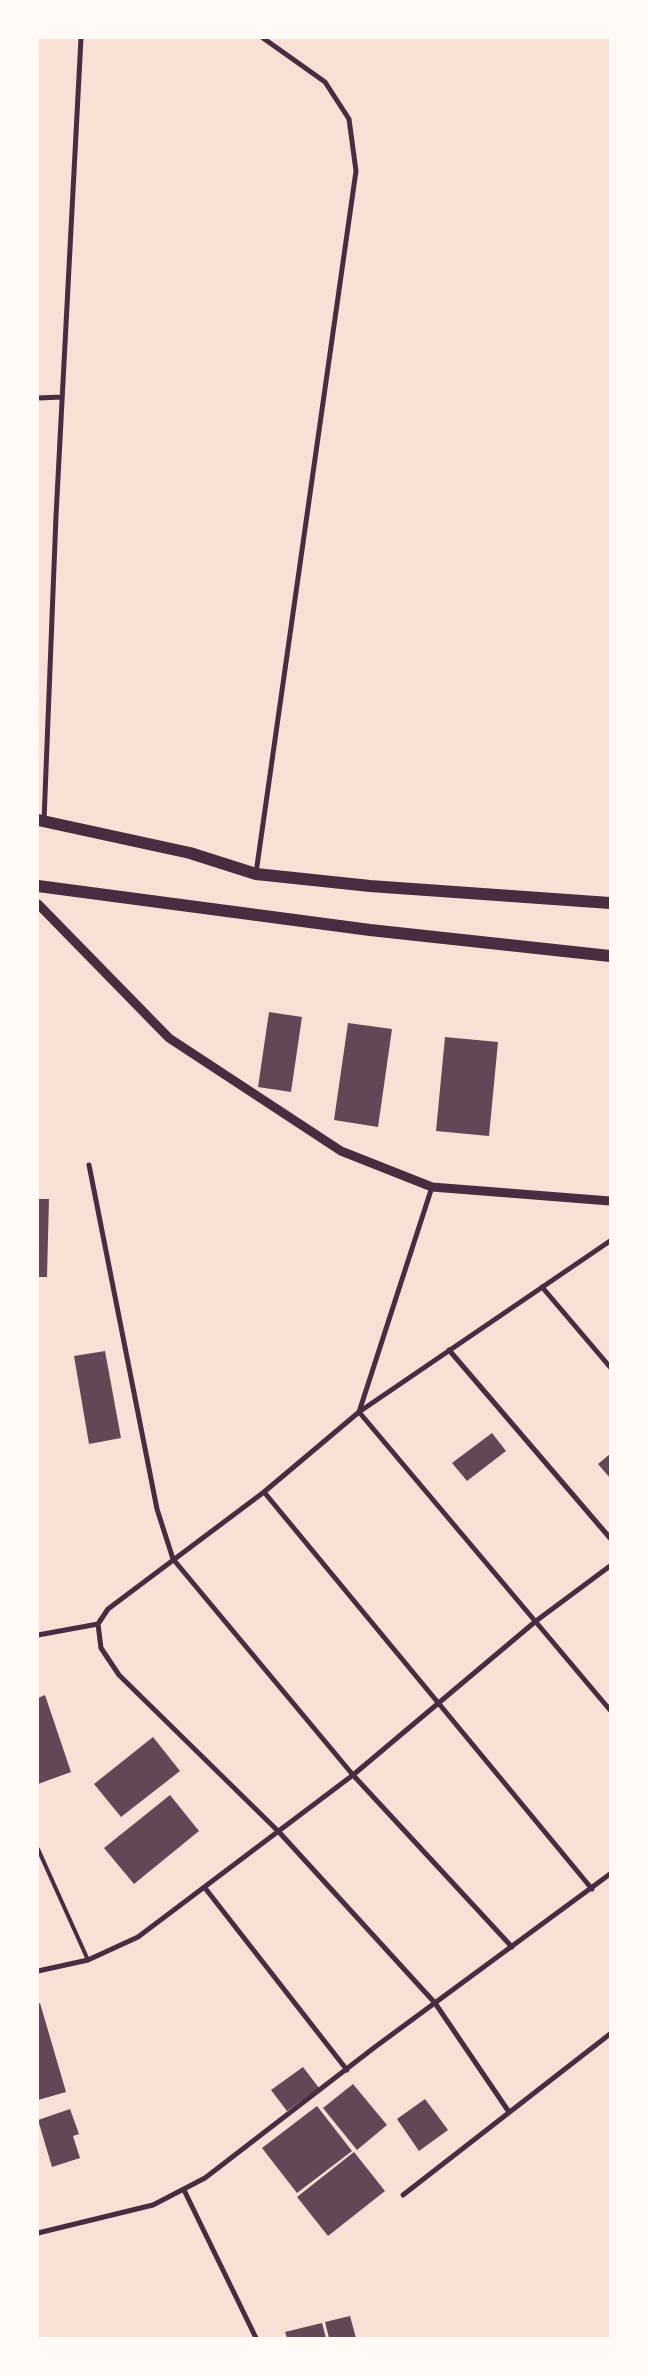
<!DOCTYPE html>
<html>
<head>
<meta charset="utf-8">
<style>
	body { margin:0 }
	#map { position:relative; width:648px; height:2376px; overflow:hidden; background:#f7e1d7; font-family:"Fira Sans Condensed",sans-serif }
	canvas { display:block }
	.frame { position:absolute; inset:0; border:39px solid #fffaf5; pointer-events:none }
</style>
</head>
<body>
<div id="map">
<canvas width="648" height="2376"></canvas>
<div class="frame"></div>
</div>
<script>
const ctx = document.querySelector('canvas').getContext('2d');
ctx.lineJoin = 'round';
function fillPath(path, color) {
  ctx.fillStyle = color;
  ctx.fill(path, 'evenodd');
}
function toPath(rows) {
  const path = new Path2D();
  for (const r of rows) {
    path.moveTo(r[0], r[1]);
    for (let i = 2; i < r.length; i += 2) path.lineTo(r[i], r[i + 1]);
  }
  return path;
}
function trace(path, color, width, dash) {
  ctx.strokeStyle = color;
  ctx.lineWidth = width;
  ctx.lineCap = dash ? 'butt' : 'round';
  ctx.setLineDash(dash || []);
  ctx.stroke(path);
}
fillPath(toPath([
	[269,1012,302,1017,291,1092,258,1087],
	[348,1023,392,1029,378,1127,334,1120],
	[445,1037,498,1042,489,1136,436,1131],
	[38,1199,49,1199,47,1277,38,1277],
	[105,1351,121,1438,89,1444,74,1356],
	[492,1433,506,1451,467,1481,452,1463],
	[610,1454,610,1478,598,1464],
	[45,1695,71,1772,38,1784,38,1698],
	[153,1737,180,1771,121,1817,94,1784],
	[170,1795,199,1831,134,1884,104,1848],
	[40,2003,66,2092,38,2100,38,2004],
	[303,2067,319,2088,287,2111,271,2090],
	[353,2084,387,2125,357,2150,323,2108],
	[425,2099,448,2130,419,2151,397,2119],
	[317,2106,352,2151,297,2193,262,2148],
	[70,2109,79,2134,73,2136,80,2158,52,2167,38,2120],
	[354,2152,385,2191,328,2236,297,2197],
	[350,2316,356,2338,329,2338,325,2322],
	[322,2323,326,2338,287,2338,285,2332]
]), '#644757');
trace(toPath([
	[38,1849,88,1960]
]), '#4a2c40', 4);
trace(toPath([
	[38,398,62,397],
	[44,821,56,516,81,38],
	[256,873,356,171,349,119,325,82,263,38],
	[89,1165,157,1509,173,1559,353,1775,512,1947],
	[432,1187,359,1412,610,1710],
	[542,1287,610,1367],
	[449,1350,610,1538],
	[264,1492,592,1889],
	[38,1635,98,1624],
	[205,1888,347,2070],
	[38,1971,88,1960,138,1937,353,1775,536,1621,610,1566],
	[509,2112,435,2003,279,1832,119,1675,101,1648,98,1624,108,1609,264,1492,359,1412,610,1241],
	[184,2190,256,2338],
	[403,2195,610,2034],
	[38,2233,153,2205,205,2178,375,2047,610,1874]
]), '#4a2c40', 5);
trace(toPath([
	[38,904,169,1038,341,1151,432,1187,610,1201]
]), '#4a2c40', 9);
trace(toPath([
	[38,820,190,853,256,874,370,886,610,903],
	[38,886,370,930,610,956]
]), '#4a2c40', 12);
</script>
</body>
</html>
